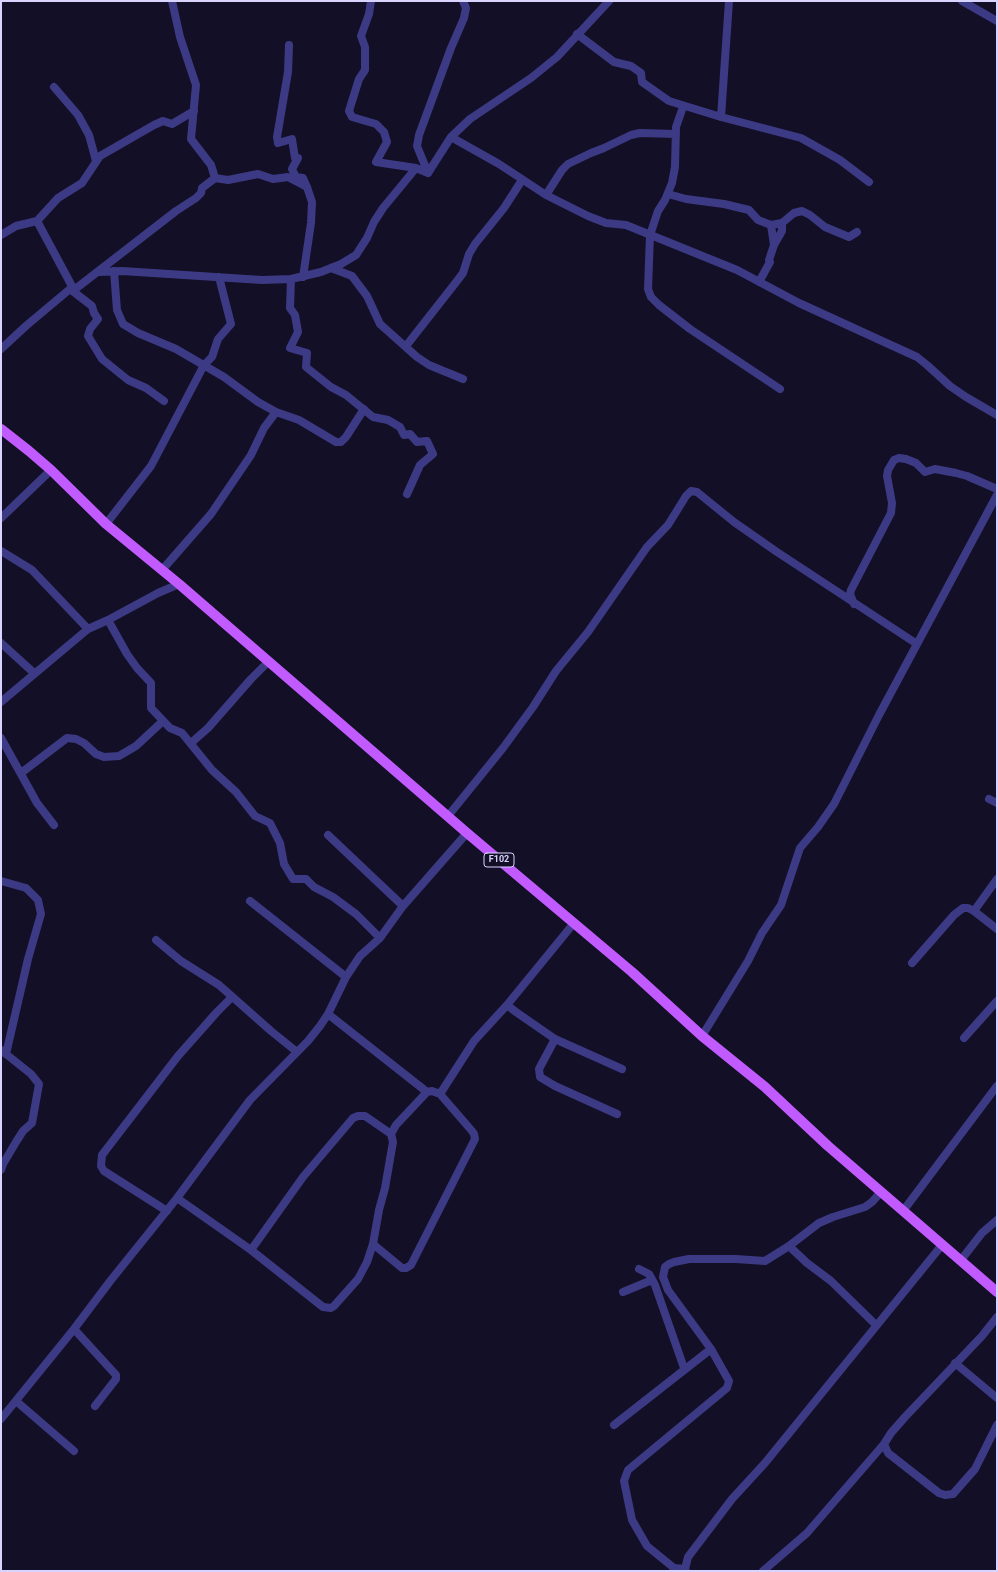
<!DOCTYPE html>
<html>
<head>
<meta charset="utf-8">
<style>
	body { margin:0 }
	#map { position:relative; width:998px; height:1572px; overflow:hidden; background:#130f26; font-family:Roboto,sans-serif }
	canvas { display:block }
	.frame { position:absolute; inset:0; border:2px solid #d9d4ff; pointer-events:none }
</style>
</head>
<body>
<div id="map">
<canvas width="998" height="1572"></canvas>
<div class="frame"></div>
</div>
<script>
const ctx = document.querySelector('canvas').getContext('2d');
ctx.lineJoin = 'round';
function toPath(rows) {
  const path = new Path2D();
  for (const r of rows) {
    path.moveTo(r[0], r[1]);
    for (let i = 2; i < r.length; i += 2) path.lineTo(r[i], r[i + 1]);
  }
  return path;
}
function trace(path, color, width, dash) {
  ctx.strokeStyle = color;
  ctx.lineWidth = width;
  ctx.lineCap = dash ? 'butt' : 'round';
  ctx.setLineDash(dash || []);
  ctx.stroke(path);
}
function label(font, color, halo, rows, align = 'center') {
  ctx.font = font + ' Roboto,sans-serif';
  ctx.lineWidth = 3.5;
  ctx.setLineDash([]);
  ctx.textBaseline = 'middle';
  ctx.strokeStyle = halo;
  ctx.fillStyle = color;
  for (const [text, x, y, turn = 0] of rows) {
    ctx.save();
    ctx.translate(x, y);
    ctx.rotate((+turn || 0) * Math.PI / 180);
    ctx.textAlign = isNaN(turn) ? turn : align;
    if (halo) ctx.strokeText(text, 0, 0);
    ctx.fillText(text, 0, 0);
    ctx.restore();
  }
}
trace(toPath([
	[172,1,180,37,196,85,191,139,211,165,215,178],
	[371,1,369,14,361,36,365,47,365,70,359,79,349,111,352,117,376,124,384,132,387,142,376,162,416,168],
	[962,1,997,21],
	[577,34,614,62,631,66,641,73,642,82,669,101,721,117,801,138,840,160,869,182],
	[289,45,288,72,277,137,278,143,292,139,295,158,298,158,292,169,296,177,303,178,307,187,312,202,311,223,303,277],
	[54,87,78,115,89,135,96,161],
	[683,107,676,127,675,167,672,183,665,200,658,211,650,235,648,289,651,297,659,305,690,329,780,389],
	[721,117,729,1],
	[451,137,499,164,546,195,588,216,606,223,626,225,737,270,799,303,917,357,927,365,950,386,966,397,997,415],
	[428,173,451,137,470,119,531,78,557,57,609,1],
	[428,173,417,146,419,135,451,48,464,18,466,8,463,1],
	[668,194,686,199,724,204,749,210,758,220,771,225,782,223,794,213,802,211,810,215,825,227,849,237,857,232],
	[546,195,562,170,568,164,591,153,604,148,631,135,640,133,676,134],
	[37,221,74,290],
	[771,225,774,245],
	[1,235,16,226,37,221,58,198,82,183,100,156,154,125,163,121,172,124,194,111],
	[331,268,352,276,367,296,380,324,417,357,429,365,463,379],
	[114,271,117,310,123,324,138,333,176,349,224,377,258,402,276,412,299,420,336,442,341,442,346,437,364,409],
	[99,272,122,271,262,280,291,279,321,272,341,264,356,255,367,238,374,222,383,208,416,168,428,173],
	[291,279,290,308,295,315,298,332,290,348,307,353,306,367,331,387,346,395,373,417,388,420,400,427,404,435,410,434,417,442,427,441,433,454,420,465,407,494],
	[759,282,770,262,769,260,774,245,782,231,782,223],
	[70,289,92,306,94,313,98,319,90,329,88,336,102,359,128,380,146,388,164,401],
	[406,346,457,281,463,273,469,254,475,244,504,208,522,180],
	[1,349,27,325,70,289,74,290,176,211,196,198,201,193,202,188,215,178,228,180,258,174,273,179,288,177,307,187],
	[1,518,51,470],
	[106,524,151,466,204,365,212,357,218,339,231,324,219,277],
	[1,551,32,570,88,629],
	[162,570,211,514,251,455,264,428,276,412],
	[854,604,850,594,851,590,891,513,892,503,887,476,888,470,894,460,899,458,906,459,916,463,925,472,935,469,956,473,967,476,997,489],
	[108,620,127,654,137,668,151,683,151,708,170,728,182,733,212,770,236,792,255,816,270,823,280,843,284,864,293,879,306,879,314,887,333,897,356,914,380,938],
	[1,643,34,673],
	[1,702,88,629,108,620,158,593,179,584],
	[1,738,37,803,54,825],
	[191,743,208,728,251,679,268,662],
	[21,773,67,738,76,739,84,743,96,754,104,757,119,756,136,746,163,721],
	[989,799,997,803],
	[448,816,503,748,533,707,556,671,588,632,647,547,668,525,686,496,691,491,697,492,734,522,777,552,917,644],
	[328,835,403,906],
	[1,881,26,888,38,900,41,914,28,959,6,1054],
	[250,901,346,977],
	[974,911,997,879],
	[156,940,181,961,219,985,271,1031,297,1052],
	[912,963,954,915,963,908,968,908,974,911,997,929],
	[507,1005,516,1012,555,1039,622,1069],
	[328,1014,427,1092],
	[702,1036,748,961,762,933,781,905,800,848,818,827,834,804,879,715,997,495],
	[964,1038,997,1001],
	[555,1039,539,1069,540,1077,555,1086,617,1114],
	[1,1050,31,1074,39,1084,32,1123,23,1131,16,1142,3,1164,1,1170],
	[177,1198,251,1250,323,1307,331,1308,334,1306,358,1279,367,1262,373,1244,379,1210,385,1188,393,1142,391,1134,396,1125,427,1092,432,1091,440,1094,474,1041,507,1005,574,923],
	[167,1211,104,1171,101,1166,102,1155,178,1056,217,1012,232,997],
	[903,1211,997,1086],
	[373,1244,402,1268,406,1268,411,1265,475,1139,474,1134,472,1131,440,1094],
	[789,1246,807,1263,831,1281,876,1325],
	[251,1250,303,1177,353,1118,358,1116,365,1116,391,1134],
	[961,1260,982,1233,997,1220],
	[639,1269,649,1274,655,1285,684,1368],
	[623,1292,652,1280],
	[997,1317,982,1336,905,1417,891,1433,884,1444,888,1453,939,1493,945,1495,953,1494,975,1469,997,1425],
	[74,1329,116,1375,116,1379,95,1406],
	[955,1363,997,1398],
	[16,1401,74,1451],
	[1,1419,74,1329,111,1280,177,1198,250,1100,308,1041,320,1026,328,1014,346,977,360,956,380,938,403,906,467,833],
	[614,1425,711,1349],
	[685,1569,674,1568,647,1546,632,1520,624,1481,628,1470,727,1388,729,1381,711,1349,668,1290,663,1277,665,1267,669,1264,674,1262,689,1259,736,1259,765,1261,789,1246,819,1223,833,1217,865,1207,872,1202,881,1192],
	[686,1571,685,1569,688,1557,732,1499,765,1463,942,1245],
	[763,1571,807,1533,884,1444]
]), '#3d3a85', 8);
trace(toPath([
	[1,429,29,451,51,470,106,524,179,584,467,833,632,972,702,1036,765,1087,828,1146,997,1292]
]), '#c25bff', 10);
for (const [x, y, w] of [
	[499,860,30]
]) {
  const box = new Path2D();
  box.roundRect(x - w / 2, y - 7, w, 14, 3);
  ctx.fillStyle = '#130f26';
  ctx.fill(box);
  trace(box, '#d9d4ff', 1);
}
label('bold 9px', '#d9d4ff', null, [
	["F102",499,860]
]);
</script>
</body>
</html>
